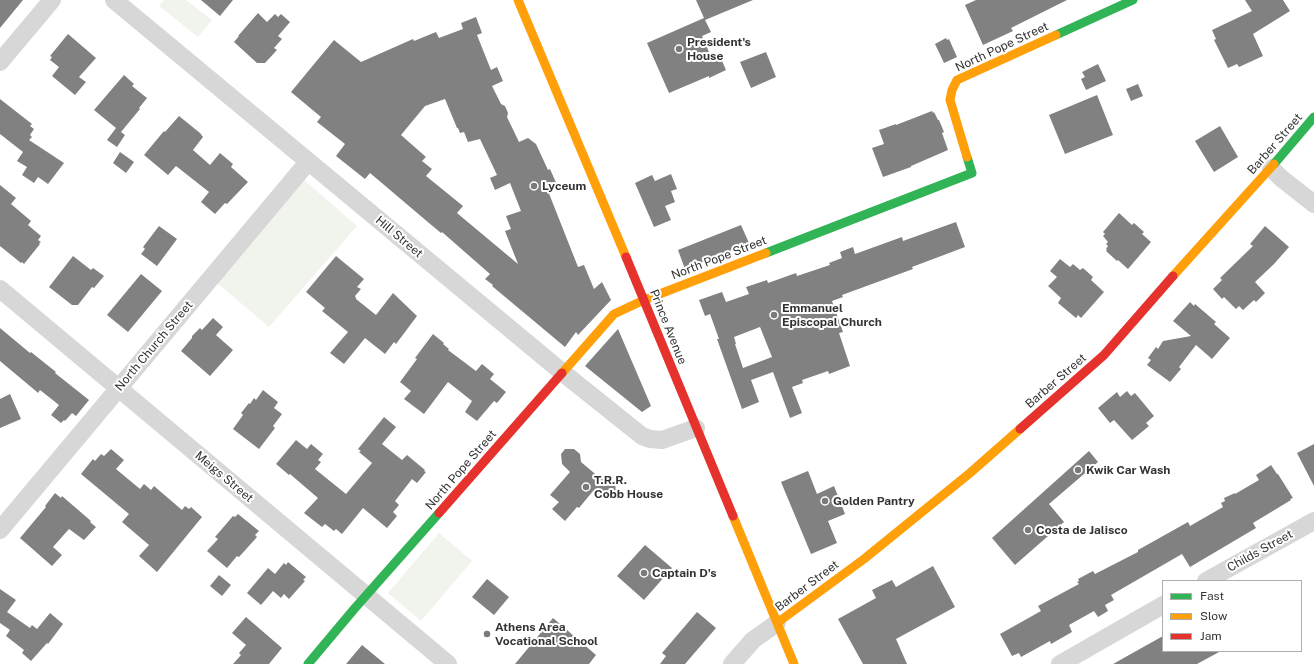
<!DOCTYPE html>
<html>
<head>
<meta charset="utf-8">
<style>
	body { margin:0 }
	#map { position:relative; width:1314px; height:664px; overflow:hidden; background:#fff; font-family:"Public Sans",sans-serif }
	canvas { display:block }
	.legend { position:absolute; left:1162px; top:580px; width:140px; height:72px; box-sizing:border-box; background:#fff; border:1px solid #adadad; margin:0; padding:5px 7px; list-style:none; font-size:12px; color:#333 }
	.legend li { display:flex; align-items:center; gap:8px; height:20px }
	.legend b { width:20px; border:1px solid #adadad }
</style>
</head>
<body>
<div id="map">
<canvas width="1314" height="664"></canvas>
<ul class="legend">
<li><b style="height:5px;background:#30b455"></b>Fast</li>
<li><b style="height:5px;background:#ff9f0a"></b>Slow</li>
<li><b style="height:5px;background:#e5322d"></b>Jam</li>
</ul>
</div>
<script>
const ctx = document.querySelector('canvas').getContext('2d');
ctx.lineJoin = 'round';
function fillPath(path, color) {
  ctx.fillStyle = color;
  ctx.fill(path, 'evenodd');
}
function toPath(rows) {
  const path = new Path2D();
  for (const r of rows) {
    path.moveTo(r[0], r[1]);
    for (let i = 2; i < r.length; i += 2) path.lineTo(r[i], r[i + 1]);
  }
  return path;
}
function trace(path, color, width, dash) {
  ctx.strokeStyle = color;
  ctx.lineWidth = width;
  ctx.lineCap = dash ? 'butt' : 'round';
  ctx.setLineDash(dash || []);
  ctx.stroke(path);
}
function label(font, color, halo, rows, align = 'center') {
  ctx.font = font + ' "Public Sans",sans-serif';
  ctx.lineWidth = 4;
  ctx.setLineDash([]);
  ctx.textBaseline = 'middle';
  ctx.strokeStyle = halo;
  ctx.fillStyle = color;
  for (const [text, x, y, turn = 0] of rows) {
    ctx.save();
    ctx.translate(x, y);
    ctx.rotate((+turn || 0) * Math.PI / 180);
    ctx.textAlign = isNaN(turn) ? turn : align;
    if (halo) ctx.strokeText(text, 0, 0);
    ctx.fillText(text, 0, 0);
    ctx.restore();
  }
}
fillPath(toPath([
	[164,0,186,0,212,20,198,37,159,6],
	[303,179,357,226,269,327,216,282],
	[439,533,472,561,421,621,388,593]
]), '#f1f4ed');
fillPath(toPath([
	[0,0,23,0,0,28],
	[201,0,233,0,220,16],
	[696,0,753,0,705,20,711,32,702,36,712,59,720,56,726,70,709,78,709,76,669,93,647,43,704,18],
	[976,0,1067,0,1011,28,1013,31,983,45,965,5],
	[1245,0,1283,0,1290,11,1253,34,1263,56,1239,67,1237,64,1228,68,1214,40,1216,39,1212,30,1252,11],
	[258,13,267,22,275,14,278,17,281,14,290,22,278,36,282,39,274,48,277,50,265,63,257,63,234,42,239,36,238,36],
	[476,17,482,33,477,35,491,70,497,67,503,81,492,86,501,104,505,106,508,113,507,117,519,142,528,138,536,144,548,170,550,169,558,187,548,191,578,267,584,265,594,289,602,282,611,300,578,335,576,332,565,347,492,286,493,285,485,279,490,274,442,232,441,233,429,223,370,173,365,179,336,156,345,144,317,122,321,117,291,92,334,40,361,62,413,39,414,41,436,32,439,38,463,29,461,23],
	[445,99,457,128,458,128,460,133,464,132,468,142,480,139,497,175,490,178,495,190,510,183,521,211,506,216,511,229,505,231,518,264,457,213,463,206,426,176,432,169,422,161,426,157,401,135,425,106],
	[68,34,96,58,79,77,86,82,75,95,52,76,59,67,50,60,52,57,50,56],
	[946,38,947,40,949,39,957,57,944,63,935,44],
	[766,52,776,77,751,88,740,62],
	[1098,64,1106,81,1086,90,1081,79,1085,77,1082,72],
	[124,75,134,84,132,86,147,98,139,108,140,109,121,132,125,135,117,147,107,140,116,128,94,110],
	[1138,84,1143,96,1131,101,1126,89],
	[1097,95,1113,135,1065,154,1049,115],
	[0,99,32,124,30,126,34,129,30,135,32,137,29,140,64,163,48,184,38,177,34,183,22,175,27,167,17,161,23,152,0,134],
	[932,111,933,113,934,112,938,120,939,120,944,132,942,133,948,150,911,166,911,167,883,177,872,148,884,144,879,130,896,124,896,125],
	[179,116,200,133,203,137,193,150,210,165,220,153,233,164,231,167,248,182,227,204,225,203,215,214,201,202,209,192,176,166,168,175,144,155,164,131,165,132],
	[1220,126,1238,157,1214,172,1195,141],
	[120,152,134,162,126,173,113,163],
	[671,174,677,189,671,191,675,202,665,206,671,220,654,227,635,183,652,175,655,181],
	[0,185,16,198,11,204,31,221,28,225,41,236,38,240,41,242,39,243,40,244,24,264,22,262,21,263,0,246],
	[1119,213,1132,225,1134,223,1144,232,1142,234,1151,242,1128,269,1118,260,1117,261,1106,251,1107,250,1106,249,1108,246,1106,244,1108,242,1103,236,1105,234,1103,232],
	[956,222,965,247,912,267,913,269,842,295,843,297,832,301,843,332,839,333,850,366,829,374,828,371,802,380,803,383,792,387,802,413,790,418,773,372,751,380,759,402,742,409,717,339,719,339,710,314,705,316,699,300,722,292,726,302,749,294,746,287,767,280,768,283,796,273,797,276,830,265,829,263,842,258,840,252,853,247,855,254,902,237,903,241],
	[760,327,772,357,743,368,735,344,736,344,734,337],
	[741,225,749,243,685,269,678,250],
	[159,226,177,239,157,266,141,254,145,249,143,247],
	[1265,226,1289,247,1274,264,1255,282,1265,293,1256,302,1254,300,1243,310,1239,306,1236,309,1224,297,1222,299,1213,289,1222,280,1220,278,1253,246,1250,244],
	[73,256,91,270,93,268,104,276,94,288,92,287,78,305,72,305,49,287],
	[336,256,364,279,357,287,361,289,355,296,356,298,356,299,376,315,393,293,417,316,396,344,394,342,385,354,365,338,344,364,330,353,348,332,322,311,325,308,306,292],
	[1060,259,1070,267,1073,264,1080,270,1083,268,1093,277,1091,280,1104,292,1081,318,1078,315,1076,318,1058,303,1061,298,1048,286,1057,277,1050,271],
	[141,274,162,291,128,332,107,315],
	[1190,302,1194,306,1195,304,1216,322,1214,324,1230,338,1212,359,1196,345,1179,367,1181,369,1170,382,1147,365,1151,360,1148,358,1156,347,1158,349,1163,341,1191,336,1173,321],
	[213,318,223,327,216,335,233,350,210,376,181,351,192,338,192,336,200,328,202,330],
	[0,328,30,353,31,352,56,372,55,373,89,400,76,416,72,413,65,421,64,420,61,423,51,415,59,405,40,390,38,393,37,392,0,361],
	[618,329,651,406,642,412,585,366],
	[433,334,444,343,443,344,449,349,448,350,476,371,482,364,494,374,490,379,506,392,497,403,494,401,477,421,465,412,472,401,448,382,424,414,404,399,411,391,400,382,417,359,415,358],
	[263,390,278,402,274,408,282,414,273,426,275,428,259,449,233,429,243,415,241,413,249,403,250,404,254,398,256,400],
	[1127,391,1131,396,1135,393,1154,416,1146,423,1149,426,1132,440,1114,420,1110,423,1098,408,1117,392,1120,397],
	[10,394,21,419,0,428,0,399],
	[384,417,396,427,382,444,402,460,407,455,425,470,424,471,426,472,417,483,412,479,395,501,399,505,393,512,397,516,387,528,363,508,342,534,336,529,334,531,325,524,322,527,304,513,318,498,290,474,289,475,276,464,296,440,307,449,311,444,323,454,318,460,321,462,315,469,346,494,372,463,359,452,361,451,358,449],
	[1314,444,1314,486,1297,453],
	[111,449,124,460,116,469,140,489,144,484,151,490,154,486,182,510,185,506,189,509,191,507,202,517,157,572,139,556,149,545,122,522,129,514,81,474,93,459,95,461,101,454,104,456],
	[565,449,574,449,580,454,581,462,600,478,608,477,615,483,616,491,611,497,602,497,593,491,579,508,577,507,565,521,552,509,559,502,550,495,570,472,562,464,561,454],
	[1089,451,1098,462,1049,504,1064,522,1015,565,992,538],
	[1271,465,1277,474,1278,474,1293,498,1290,499,1291,500,1253,523,1256,528,1190,567,1182,554,1111,595,1114,600,1105,605,1108,611,1098,617,1094,611,1069,625,1072,632,1051,644,1050,641,1021,657,1019,653,1012,656,1000,634,1041,611,1038,606,1079,584,1077,582,1079,581,1078,579,1093,571,1095,574,1138,552,1138,550,1188,522,1190,526,1223,507,1221,503,1225,501,1224,498,1235,493,1235,494,1259,480,1256,475],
	[808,471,817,494,834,486,845,514,828,521,837,543,811,554,781,482],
	[55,493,61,498,62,496,91,521,90,522,96,527,84,540,69,529,53,547,62,555,52,566,20,538,46,507,45,506],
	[238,514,259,531,255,535,257,537,239,557,237,556,227,568,207,551,218,539,215,537,233,516,235,517],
	[645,545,672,568,644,600,617,576],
	[288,562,306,577,303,580,305,581,289,599,284,594,281,598,273,591,261,605,247,593,268,568,275,574,284,563,286,565],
	[933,566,955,607,896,639,907,664,863,664,838,619,876,598,872,590,892,580,896,587],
	[219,575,231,585,222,596,210,586],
	[487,579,509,597,494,615,472,597],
	[0,589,16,600,7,612,30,628,32,625,37,629,50,613,63,624,48,644,47,643,31,661,22,653,24,650,6,636,10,630,0,623],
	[697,612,716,628,685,664,660,664,666,656,662,653],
	[246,617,282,648,269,664,233,664,241,655,239,653,246,645,232,633],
	[553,618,596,655,589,664,515,664],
	[1163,636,1163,651,1221,651,1197,664,1113,664],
	[362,645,385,664,346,664]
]), '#818181');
trace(toPath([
	[114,0,562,372,642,436,650,439,662,440,696,428],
	[0,62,52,0],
	[1271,168,1281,178,1314,204],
	[0,289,448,664],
	[0,530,308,162],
	[1206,581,1314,521],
	[732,664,753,640,777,623],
	[1060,664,1163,605]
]), '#d7d7d7', 18);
trace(toPath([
	[1056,35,1133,0],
	[1274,164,1314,117],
	[766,253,972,173,967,157],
	[308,664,355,608,439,513]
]), '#30b455', 9);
trace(toPath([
	[518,0,626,257],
	[967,157,950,100,952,90,957,80,1056,35],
	[1173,276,1274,164],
	[562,373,614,314,644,300,766,253],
	[733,516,794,664],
	[777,623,864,559,970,473,1020,429]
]), '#ff9f0a', 9);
trace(toPath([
	[626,257,733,516],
	[1020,429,1104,355,1173,276],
	[439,513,562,373]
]), '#e5322d', 9);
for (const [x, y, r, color] of [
	[679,49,4,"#7a7a7a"],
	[534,186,4,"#7a7a7a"],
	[774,315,4,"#7a7a7a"],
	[1078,470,4,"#7a7a7a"],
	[586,487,4,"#7a7a7a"],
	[825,501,4,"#7a7a7a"],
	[1028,530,4,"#7a7a7a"],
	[644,573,4,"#7a7a7a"],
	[487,634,4,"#7a7a7a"]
]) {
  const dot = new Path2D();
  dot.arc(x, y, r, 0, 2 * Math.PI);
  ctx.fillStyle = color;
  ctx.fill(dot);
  trace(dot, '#fff', 1.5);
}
label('bold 12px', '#333', '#fff', [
	["President's",687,42],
	["House",687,56],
	["Lyceum",542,186],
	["Emmanuel",782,308],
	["Episcopal Church",782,322],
	["Kwik Car Wash",1086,470],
	["T.R.R.",594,480],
	["Cobb House",594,494],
	["Golden Pantry",833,501],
	["Costa de Jalisco",1036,530],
	["Captain D's",652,573],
	["Athens Area",495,627],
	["Vocational School",495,641]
], 'left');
label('12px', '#333', '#fff', [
	["North Pope Street",1002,47,-25],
	["Barber Street",1275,144,-49],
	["Hill Street",399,237,40],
	["North Pope Street",719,258,-21],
	["Prince Avenue",668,327,68],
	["North Church Street",154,346,-50],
	["Barber Street",1056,381,-41],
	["North Pope Street",461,470,-49],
	["Meigs Street",224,477,40],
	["Childs Street",1260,551,-29],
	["Barber Street",807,586,-37]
]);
</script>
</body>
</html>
